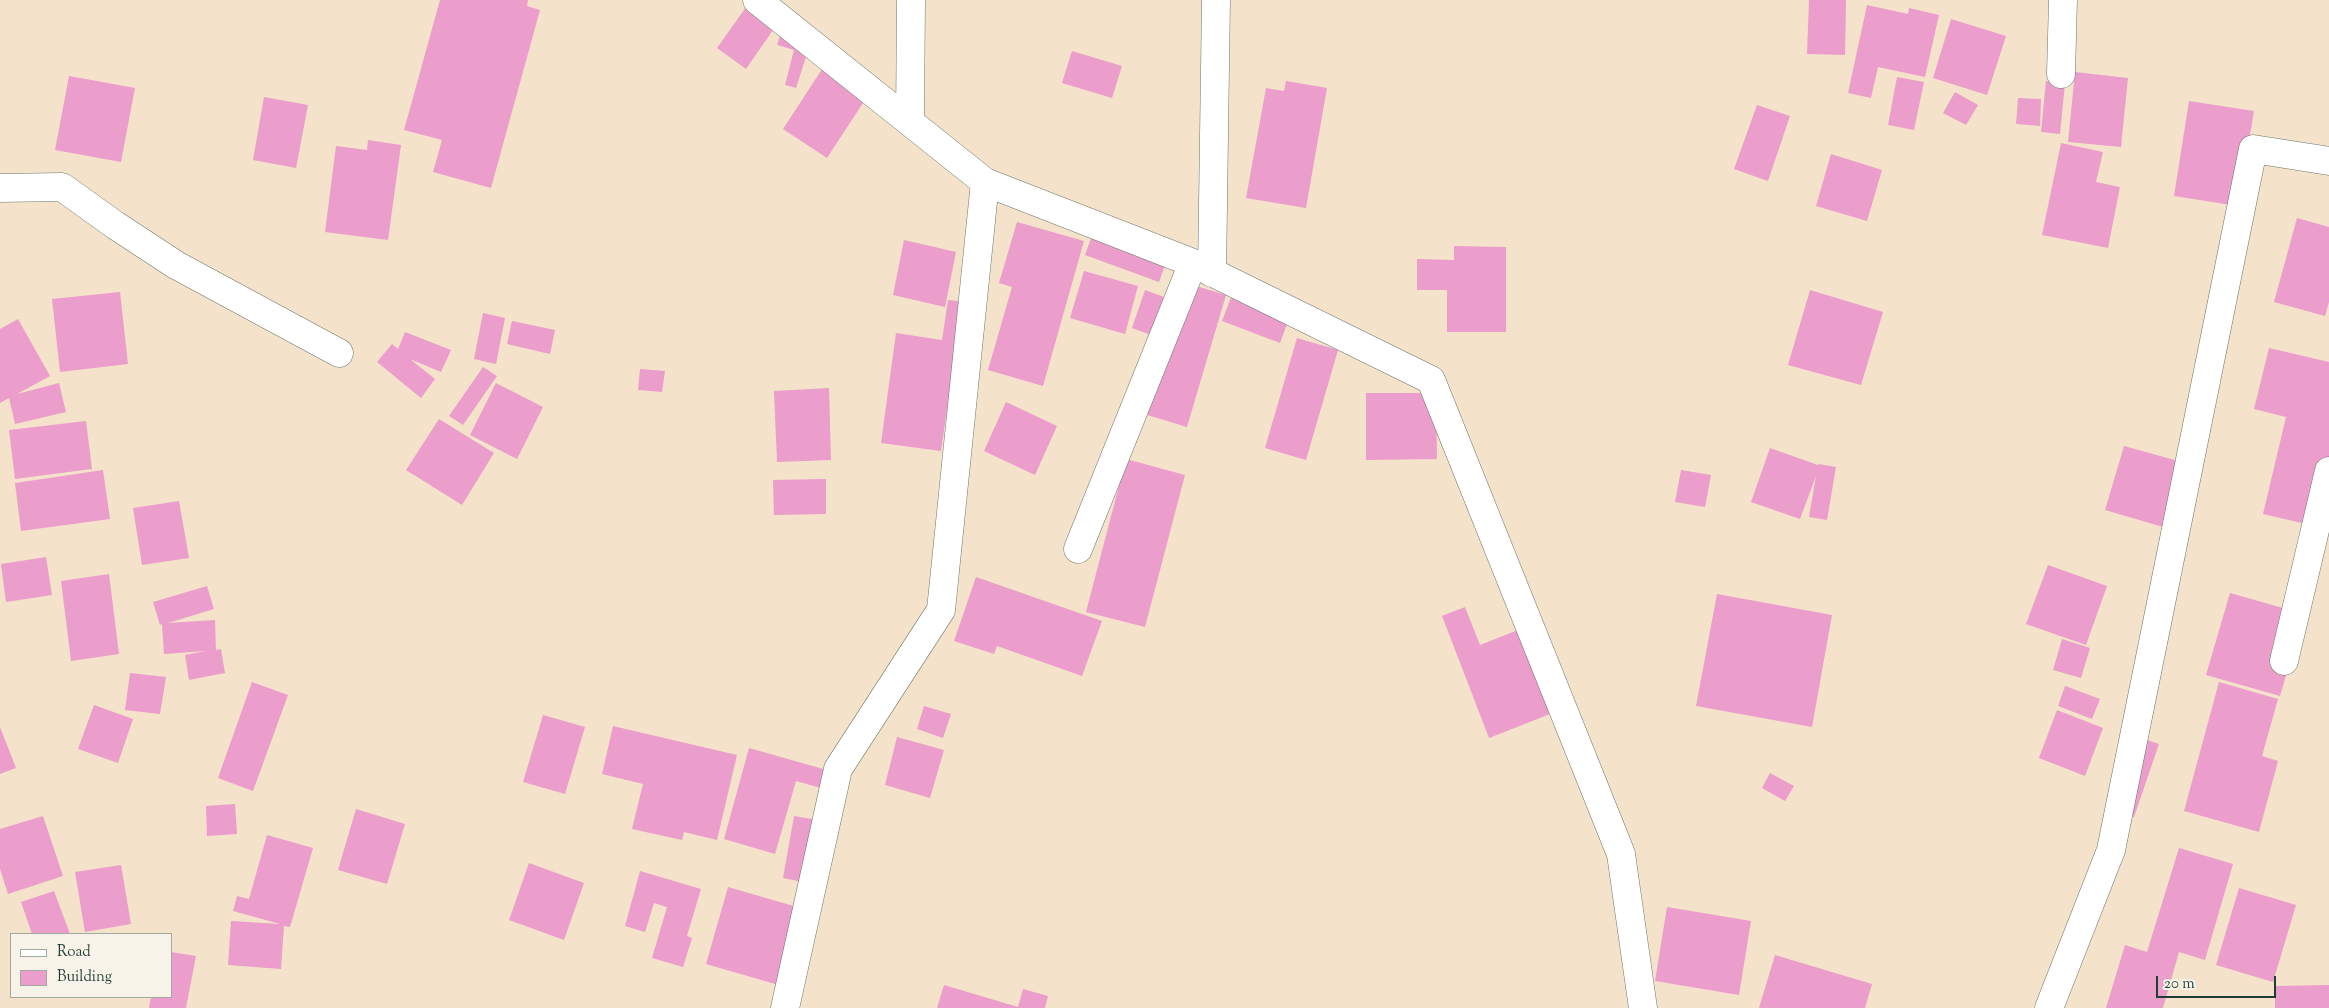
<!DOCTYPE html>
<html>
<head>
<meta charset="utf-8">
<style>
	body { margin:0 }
	#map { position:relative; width:2329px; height:1008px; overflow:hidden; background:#f5e2cb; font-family:"Sorts Mill Goudy",serif }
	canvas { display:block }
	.legend { position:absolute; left:10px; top:933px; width:162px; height:65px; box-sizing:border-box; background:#f7f3e8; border:1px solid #a1aaa0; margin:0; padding:6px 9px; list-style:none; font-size:15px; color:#1f3d34 }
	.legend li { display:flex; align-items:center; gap:10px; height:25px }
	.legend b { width:25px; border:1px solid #a1aaa0 }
	.scale { position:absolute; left:2156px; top:976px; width:120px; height:22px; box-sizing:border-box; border:2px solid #1f3d34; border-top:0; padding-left:6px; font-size:15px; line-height:18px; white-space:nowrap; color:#1f3d34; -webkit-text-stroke:4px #f7f3e8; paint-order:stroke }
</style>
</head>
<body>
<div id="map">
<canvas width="2329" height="1008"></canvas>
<ul class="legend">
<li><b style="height:6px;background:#fff"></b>Road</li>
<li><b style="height:14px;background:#eb9dcb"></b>Building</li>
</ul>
<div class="scale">20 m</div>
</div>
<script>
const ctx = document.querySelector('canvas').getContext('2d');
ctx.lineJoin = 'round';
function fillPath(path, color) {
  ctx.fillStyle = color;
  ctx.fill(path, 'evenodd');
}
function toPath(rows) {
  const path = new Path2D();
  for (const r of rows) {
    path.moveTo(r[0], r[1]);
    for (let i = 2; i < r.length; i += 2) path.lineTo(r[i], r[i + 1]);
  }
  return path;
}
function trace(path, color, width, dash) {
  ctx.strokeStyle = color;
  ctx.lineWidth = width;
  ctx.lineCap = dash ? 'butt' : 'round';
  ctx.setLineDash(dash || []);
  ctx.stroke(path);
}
fillPath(toPath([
	[440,0,528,0,527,6,540,10,491,188,433,172,442,140,404,130],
	[751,0,780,20,746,69,717,48],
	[1809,0,1846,0,1845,55,1807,54],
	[1867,5,1908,14,1909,8,1939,15,1925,77,1878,67,1871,98,1848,93],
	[1951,19,2006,36,1987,95,1933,78],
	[783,26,813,35,796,88,785,85,794,50,777,45],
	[1072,51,1122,66,1112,98,1062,83],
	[830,57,874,86,827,158,783,129],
	[2075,72,2128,78,2121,147,2068,142],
	[69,76,135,88,121,162,55,150],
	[1897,77,1924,82,1914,130,1888,125],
	[1286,81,1327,88,1306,208,1246,198,1266,88,1284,91],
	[2046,81,2065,83,2060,134,2041,132],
	[1955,92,1978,105,1966,125,1943,113],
	[264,97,308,105,296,168,253,160],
	[2018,98,2041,99,2040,126,2016,124],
	[2189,101,2254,111,2238,206,2174,196],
	[1757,105,1790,116,1768,181,1734,169],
	[368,140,401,145,388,240,325,232,336,146,367,150],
	[2061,143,2103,152,2096,182,2120,187,2108,248,2042,235],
	[1831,154,1882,170,1867,221,1816,206],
	[2297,218,2329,227,2329,302,2325,316,2274,302],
	[1017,222,1084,241,1043,386,988,370,1012,287,999,283],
	[1093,233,1167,260,1159,282,1085,255],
	[904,240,956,252,945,307,893,295],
	[1454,246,1506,247,1506,332,1447,332,1447,290,1417,290,1417,259,1454,260],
	[1084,271,1138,286,1125,334,1070,318],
	[1183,282,1226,295,1187,427,1144,414],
	[1235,287,1293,308,1280,343,1222,321],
	[1145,290,1164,297,1151,335,1132,328],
	[1810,290,1883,312,1861,385,1788,365],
	[120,292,128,364,60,372,52,299],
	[948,300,975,303,962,396,949,395,941,451,881,443,896,333,942,340],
	[483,313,505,318,496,364,474,359],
	[18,319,50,376,17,394,59,383,66,412,15,424,9,398,0,403,0,329],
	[512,321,555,330,550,354,507,344],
	[405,332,451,350,441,372,410,359,435,379,421,398,377,362,392,344,398,349],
	[1297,338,1338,350,1306,460,1265,448],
	[2269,348,2329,362,2329,487,2319,527,2263,514,2286,417,2254,409],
	[483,367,497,376,463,425,449,416],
	[640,369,665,371,662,392,638,390],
	[496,383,543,407,517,459,470,435],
	[829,388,831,460,777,462,774,391],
	[1366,393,1436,393,1437,459,1366,460],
	[1006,402,1057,426,1035,475,984,451],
	[439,419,494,453,462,505,406,470],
	[86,421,92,469,15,479,9,430],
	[2124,446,2189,464,2170,529,2105,510],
	[1770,448,1818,465,1819,464,1836,467,1827,520,1809,517,1816,476,1800,519,1751,502],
	[1126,459,1185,475,1145,627,1086,612],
	[103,470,110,519,21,531,15,483],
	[1681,470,1711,475,1705,507,1675,502],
	[826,479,826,514,774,515,773,480],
	[179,501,189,558,142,565,133,508],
	[46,557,52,595,6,602,1,564],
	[2048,565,2107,586,2086,645,2026,624],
	[109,574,119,654,71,661,61,581],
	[976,577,1102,621,1082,676,997,646,994,654,954,641],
	[207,586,214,609,168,623,215,620,216,650,221,649,225,673,189,680,185,655,206,651,164,654,162,624,160,625,153,602],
	[2230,593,2304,614,2280,696,2206,675],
	[1717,594,1832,615,1812,727,1696,706],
	[1465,607,1480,645,1518,630,1550,714,1489,738,1442,616],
	[2062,639,2090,648,2081,678,2053,670],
	[130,673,166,677,160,714,125,710],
	[252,682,288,695,253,791,218,778],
	[2219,682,2278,699,2262,756,2278,761,2259,832,2184,811],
	[2065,686,2100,699,2092,719,2058,706],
	[94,705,133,719,118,763,78,749],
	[924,706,951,714,943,738,917,729],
	[2057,710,2103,728,2085,776,2039,758],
	[543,715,585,727,565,794,523,782],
	[613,726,737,755,717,840,684,832,682,840,632,829,643,784,602,774],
	[0,727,16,768,0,774],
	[2132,735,2159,744,2134,817,2106,808],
	[897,737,944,750,930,798,885,785],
	[749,748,834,772,828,790,796,781,775,854,724,839],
	[1770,773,1794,786,1785,801,1762,788],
	[235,804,237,834,207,836,206,806],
	[356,809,405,824,387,884,338,870],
	[43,816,63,876,8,894,0,869,0,829],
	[794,816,818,820,807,883,783,878],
	[267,835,313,848,290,927,284,926,281,969,228,965,231,921,280,924,233,911,237,896,249,899],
	[2179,848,2233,864,2205,960,2179,952,2163,1008,2106,1008,2125,945,2147,952],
	[529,863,584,883,564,940,509,920],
	[121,865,131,924,85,932,75,872],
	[640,871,701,889,687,936,692,938,683,967,652,958,667,907,654,903,645,932,625,926],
	[728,887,804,909,782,986,706,964],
	[2239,888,2296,905,2273,982,2216,965],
	[54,891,70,934,32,934,21,902],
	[1667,907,1751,921,1739,995,1655,981],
	[171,952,196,956,186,1008,149,1008,151,997,171,997],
	[1775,955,1872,984,1865,1008,1759,1008],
	[944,985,1018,1007,1023,989,1048,996,1045,1008,937,1008],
	[2329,985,2329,1008,2275,1008,2275,986]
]), '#eb9dcb');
const street = toPath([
	[757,0,985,182,1193,263,1431,380,1621,854,1643,1008],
	[2061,74,2063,0],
	[910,122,911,0],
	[0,188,62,187,115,225,176,265,339,353],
	[1212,273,1216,0],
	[1078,549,1193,263],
	[2284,661,2329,471],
	[785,1008,838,769,941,610,985,182],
	[2049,1008,2111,850,2253,149,2329,161]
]);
trace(street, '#6a7769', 29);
trace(street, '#fff', 28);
</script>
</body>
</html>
